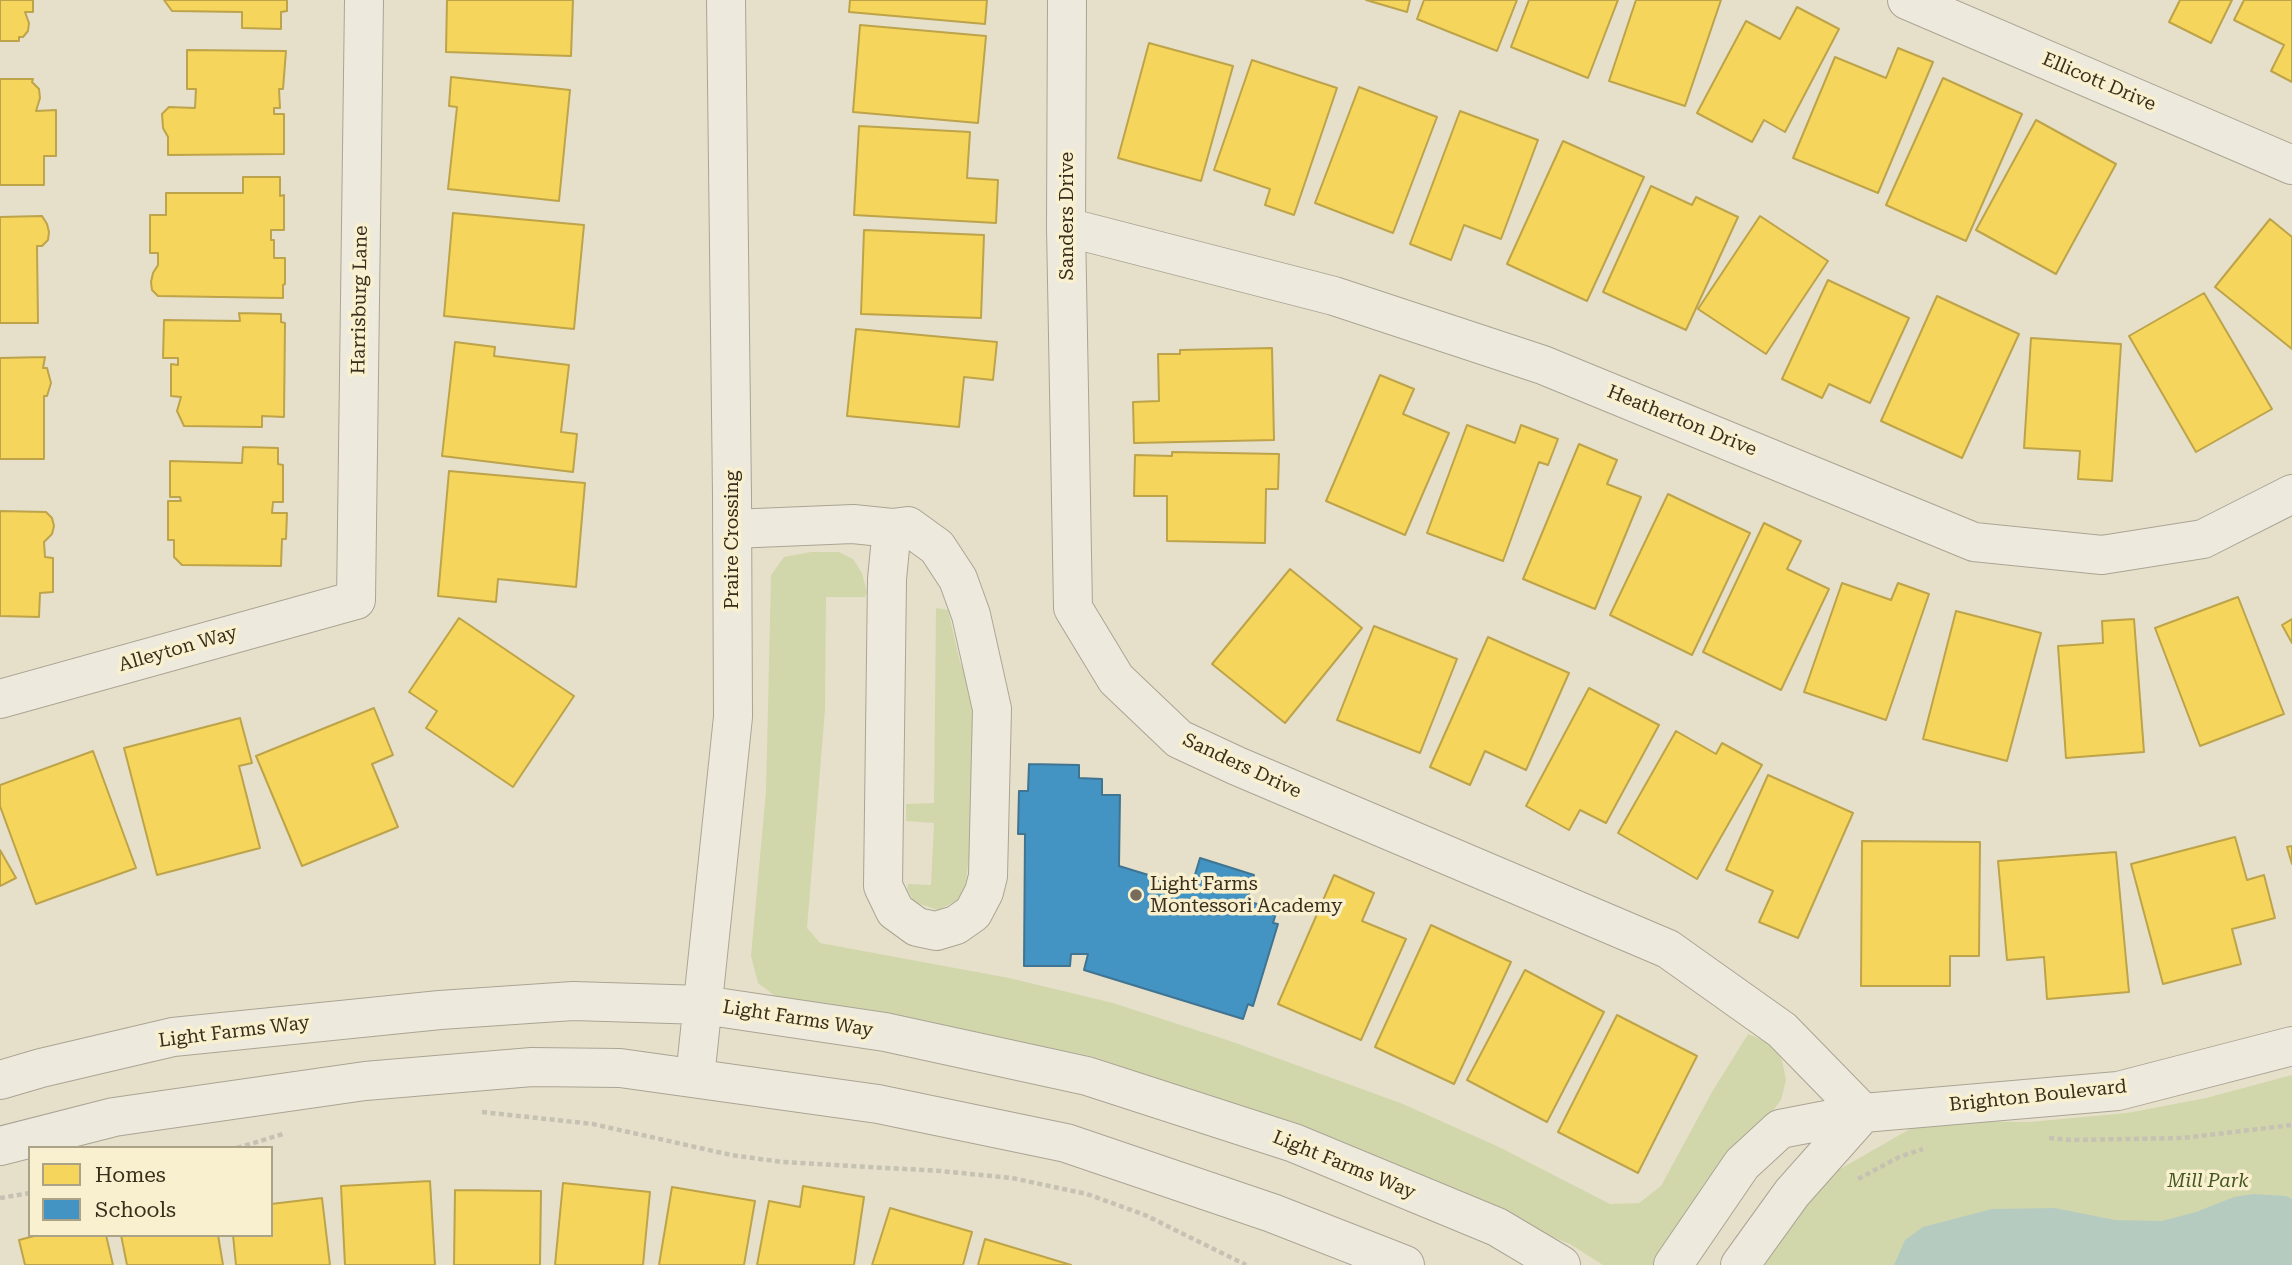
<!DOCTYPE html>
<html>
<head>
<meta charset="utf-8">
<style>
	body { margin:0 }
	#map { position:relative; width:2292px; height:1265px; overflow:hidden; background:#e6e0ca; font-family:"Roboto Serif",serif }
	canvas { display:block }
	.legend { position:absolute; left:28px; top:1146px; width:245px; height:91px; box-sizing:border-box; background:#f8f0cf; border:2px solid #aca287; margin:0; padding:9px 12px; list-style:none; font-size:21px; color:#392d1c }
	.legend li { display:flex; align-items:center; gap:14px; height:35px }
	.legend b { width:35px; border:2px solid #aca287 }
</style>
</head>
<body>
<div id="map">
<canvas width="2292" height="1265"></canvas>
<ul class="legend">
<li><b style="height:19px;background:#f6d55c"></b>Homes</li>
<li><b style="height:19px;background:#4393c3"></b>Schools</li>
</ul>
</div>
<script>
const ctx = document.querySelector('canvas').getContext('2d');
ctx.lineJoin = 'round';
function fillPath(path, color) {
  ctx.fillStyle = color;
  ctx.fill(path, 'evenodd');
}
function toPath(rows) {
  const path = new Path2D();
  for (const r of rows) {
    path.moveTo(r[0], r[1]);
    for (let i = 2; i < r.length; i += 2) path.lineTo(r[i], r[i + 1]);
  }
  return path;
}
function trace(path, color, width, dash) {
  ctx.strokeStyle = color;
  ctx.lineWidth = width;
  ctx.lineCap = dash ? 'butt' : 'round';
  ctx.setLineDash(dash || []);
  ctx.stroke(path);
}
function label(font, color, halo, rows, align = 'center') {
  ctx.font = font + ' "Roboto Serif",serif';
  ctx.lineWidth = 7;
  ctx.setLineDash([]);
  ctx.textBaseline = 'middle';
  ctx.strokeStyle = halo;
  ctx.fillStyle = color;
  for (const [text, x, y, turn = 0] of rows) {
    ctx.save();
    ctx.translate(x, y);
    ctx.rotate((+turn || 0) * Math.PI / 180);
    ctx.textAlign = isNaN(turn) ? turn : align;
    if (halo) ctx.strokeText(text, 0, 0);
    ctx.fillText(text, 0, 0);
    ctx.restore();
  }
}
fillPath(toPath([
	[811,552,839,552,853,559,862,573,867,592,865,597,826,597,825,710,807,928,820,943,1009,978,1113,1003,1233,1042,1403,1104,1499,1147,1610,1204,1639,1203,1661,1186,1712,1092,1748,1034,1772,1044,1782,1060,1786,1080,1781,1100,1657,1265,1603,1265,1570,1244,1178,1086,1091,1056,886,1016,779,999,758,983,751,956,766,791,771,575,784,557],
	[936,608,948,610,960,662,969,684,973,718,969,858,965,888,958,900,938,910,914,902,907,889,908,884,931,885,934,823,906,821,906,804,934,803],
	[2292,1075,2292,1265,1760,1265,1833,1173,1924,1121,2029,1122,2127,1113,2206,1098]
]), '#d2d7ab');
fillPath(toPath([
	[2253,1194,2287,1196,2292,1199,2292,1265,1894,1265,1905,1240,1923,1227,1992,1209,2055,1208,2115,1220,2162,1221,2196,1212,2234,1197]
]), '#b6cbc0');
const homes = toPath([
	[0,0,33,0,33,12,25,12,29,23,28,31,23,37,19,37,19,41,0,41,0,0],
	[164,0,287,0,287,11,281,12,281,29,242,28,242,12,172,11,164,0],
	[447,0,573,0,571,56,446,52,447,0],
	[850,0,987,0,985,24,849,12,850,0],
	[1366,0,1410,0,1407,12,1366,0],
	[1424,0,1517,0,1497,51,1417,19,1424,0],
	[1529,0,1618,0,1588,78,1511,47,1529,0],
	[1636,0,1721,0,1685,106,1609,81,1636,0],
	[2180,0,2232,0,2211,43,2169,22,2180,0],
	[2244,0,2292,0,2292,82,2271,71,2284,45,2234,20,2244,0],
	[1797,7,1839,29,1785,132,1764,120,1752,142,1697,113,1746,21,1780,39,1797,7],
	[860,25,986,36,978,123,853,112,860,25],
	[1149,43,1233,66,1201,181,1118,158,1149,43],
	[1898,48,1933,62,1878,193,1793,158,1835,57,1886,78,1898,48],
	[187,50,286,51,283,89,279,89,280,108,274,108,274,114,284,114,284,154,168,155,168,137,163,128,162,114,169,107,195,108,196,89,187,89,187,50],
	[1252,60,1337,88,1294,215,1265,205,1270,189,1214,170,1252,60],
	[451,77,570,90,559,201,448,189,457,107,449,106,451,77],
	[1943,78,2022,114,1966,241,1886,205,1943,78],
	[0,79,33,79,32,82,39,89,40,98,36,111,56,110,56,156,44,156,44,185,0,185,0,79],
	[1359,87,1437,117,1393,233,1315,203,1359,87],
	[1460,111,1538,140,1501,239,1464,225,1451,260,1410,244,1460,111],
	[2036,120,2116,164,2056,274,1976,230,2036,120],
	[859,126,970,132,967,178,998,180,996,223,854,215,859,126],
	[1563,141,1644,177,1587,301,1507,264,1563,141],
	[243,177,280,177,280,196,284,195,284,230,271,230,271,240,274,240,274,258,285,258,285,284,283,285,283,298,158,296,152,290,151,282,153,273,158,265,158,253,150,253,150,215,166,215,166,193,243,193,243,177],
	[1651,186,1692,205,1696,197,1738,217,1686,330,1603,292,1651,186],
	[453,213,584,225,574,329,444,316,453,213],
	[42,216,47,224,49,232,48,240,42,246,37,246,38,323,0,323,0,217,42,216],
	[1760,216,1828,261,1766,354,1698,309,1760,216],
	[2270,219,2292,237,2292,349,2215,287,2270,219],
	[864,230,984,235,981,318,861,314,864,230],
	[1828,280,1909,318,1870,403,1829,384,1822,398,1782,379,1828,280],
	[2204,293,2272,409,2196,452,2129,336,2204,293],
	[1937,296,2019,334,1962,458,1881,421,1937,296],
	[239,313,281,314,281,322,285,323,284,417,262,416,262,427,184,426,177,411,181,397,171,396,171,364,178,365,178,358,163,358,164,320,240,321,239,313],
	[856,329,997,342,993,380,964,377,959,427,847,416,856,329],
	[2031,338,2121,344,2112,481,2078,479,2080,451,2024,448,2031,338],
	[455,342,495,347,494,356,569,365,561,432,577,434,573,472,442,456,455,342],
	[1272,348,1274,440,1134,443,1133,402,1159,401,1158,354,1180,354,1180,350,1272,348],
	[45,357,43,368,47,368,51,383,47,396,44,396,44,459,0,459,0,358,45,357],
	[1380,375,1414,389,1403,414,1449,433,1405,535,1326,501,1380,375],
	[1467,425,1515,443,1521,425,1558,439,1548,465,1539,462,1503,561,1427,533,1467,425],
	[1579,444,1617,460,1607,484,1641,497,1595,609,1523,579,1579,444],
	[243,447,278,448,278,464,283,465,283,502,273,502,272,513,287,513,286,539,282,539,281,566,182,565,174,557,174,540,168,540,168,501,181,501,180,497,170,497,170,461,242,463,243,447],
	[1172,452,1279,454,1278,489,1266,489,1265,543,1167,541,1167,496,1134,496,1135,455,1172,456,1172,452],
	[449,471,585,483,576,587,498,579,496,602,438,596,449,471],
	[1668,494,1750,533,1692,655,1610,615,1668,494],
	[0,511,46,512,52,518,54,526,52,534,44,542,45,557,53,558,53,592,40,593,39,617,0,616,0,511],
	[1764,523,1801,541,1787,569,1829,589,1781,690,1703,652,1764,523],
	[1290,569,1362,628,1285,723,1212,664,1290,569],
	[1842,583,1891,600,1898,583,1929,594,1886,720,1804,692,1842,583],
	[2238,597,2284,714,2200,746,2155,628,2238,597],
	[1956,611,2041,633,2007,761,1923,739,1956,611],
	[459,618,574,696,513,787,426,728,437,711,409,692,459,618],
	[2134,619,2144,752,2066,758,2058,646,2103,643,2102,621,2134,619],
	[2292,619,2292,643,2282,625,2292,619],
	[1374,626,1457,659,1420,753,1337,720,1374,626],
	[1488,637,1569,673,1526,770,1485,751,1470,785,1430,767,1488,637],
	[1589,688,1659,725,1606,823,1580,810,1569,830,1526,806,1589,688],
	[374,708,393,755,372,764,398,827,302,866,256,756,374,708],
	[240,718,252,763,239,766,260,848,157,875,124,748,240,718],
	[1676,731,1716,754,1722,743,1762,765,1697,879,1618,833,1676,731],
	[93,751,136,868,36,904,0,806,0,785,93,751],
	[1768,775,1853,813,1798,938,1759,922,1773,891,1726,870,1768,775],
	[2235,837,2247,880,2264,875,2275,918,2232,929,2241,964,2163,984,2131,864,2235,837],
	[1862,841,1980,842,1979,956,1950,956,1950,986,1861,986,1862,841],
	[2292,846,2292,864,2287,847,2292,846],
	[0,850,16,878,0,886,0,850],
	[2116,852,2129,992,2047,999,2044,957,2007,960,1998,861,2116,852],
	[1334,875,1374,893,1362,921,1406,939,1361,1040,1278,1004,1334,875],
	[1431,925,1511,962,1454,1084,1375,1047,1431,925],
	[1525,970,1604,1012,1547,1122,1467,1080,1525,970],
	[1617,1015,1697,1056,1638,1173,1558,1132,1617,1015],
	[430,1181,435,1265,345,1265,341,1186,430,1181],
	[563,1183,650,1192,643,1265,555,1265,563,1183],
	[803,1186,864,1197,854,1265,757,1265,769,1201,800,1207,803,1186],
	[672,1187,755,1201,744,1265,659,1265,672,1187],
	[455,1190,541,1191,540,1265,454,1265,455,1190],
	[322,1198,330,1265,236,1265,233,1235,271,1235,271,1204,322,1198],
	[890,1208,972,1232,963,1265,872,1265,890,1208],
	[38,1235,106,1235,113,1265,25,1265,19,1240,38,1235],
	[121,1235,218,1235,223,1265,127,1265,121,1235],
	[985,1239,1071,1265,978,1265,985,1239]
]);
fillPath(homes, '#f6d55c');
trace(homes, '#bda349', 2);
const schools = toPath([
	[1029,764,1079,765,1079,778,1102,779,1102,795,1120,795,1119,866,1191,888,1200,858,1254,875,1247,901,1277,910,1273,923,1278,924,1253,1006,1248,1004,1243,1019,1084,970,1088,954,1071,954,1070,966,1024,966,1025,834,1018,834,1019,791,1028,791,1029,764]
]);
fillPath(schools, '#4393c3');
trace(schools, '#407491', 2);
const minor = toPath([
	[1067,0,1066,227,1073,608,1116,679,1179,739,1237,766,1668,949,1782,1030,1863,1113],
	[1907,0,2292,165],
	[1066,227,1334,296,1543,365,1974,542,2102,555,2203,539,2292,494],
	[732,529,853,524,892,528,908,526,937,547,958,579,971,615,992,709,988,876,984,892,973,913,956,925,936,931,917,927,895,911,883,886,887,579,892,528],
	[0,699,356,600,364,0],
	[695,1078,733,717,732,495,726,0],
	[0,1080,41,1068,173,1037,440,1010,573,1001,703,1005,885,1032,1087,1076,1294,1143,1497,1227,1561,1265],
	[0,1146,114,1117,365,1081,532,1067,620,1068,878,1104,1066,1143,1272,1213,1405,1265],
	[1673,1265,1742,1164,1780,1129,1863,1113,2118,1091,2292,1046],
	[1740,1265,1792,1193,1863,1113]
]);
trace(minor, '#aaa494', 40);
trace(toPath([
	[482,1112,593,1124,731,1155,782,1162,940,1171,1012,1178,1087,1194,1145,1215,1246,1265],
	[2049,1138,2071,1140,2183,1138,2292,1125],
	[237,1148,283,1134],
	[1858,1179,1899,1157,1923,1149],
	[0,1198,30,1193]
]), '#c5c1b3', 4.5, [5, 3.5]);
trace(minor, '#ede9dc', 38);
for (const [x, y, r, color] of [
	[1136,895,7,"#766c59"]
]) {
  const dot = new Path2D();
  dot.arc(x, y, r, 0, 2 * Math.PI);
  ctx.fillStyle = color;
  ctx.fill(dot);
  trace(dot, '#f8f0cf', 2.5);
}
label('19px', '#392d1c', '#f8f0cf', [
	["Ellicott Drive",2099,82,23],
	["Sanders Drive",1067,216,-90],
	["Harrisburg Lane",360,300,-89],
	["Heatherton Drive",1682,421,22],
	["Praire Crossing",732,540,-90],
	["Alleyton Way",178,649,-16],
	["Sanders Drive",1242,766,25],
	["Light Farms Way",798,1019,9],
	["Light Farms Way",234,1032,-7],
	["Brighton Boulevard",2038,1096,-6],
	["Light Farms Way",1344,1165,22]
]);
label('19px', '#392d1c', '#f8f0cf', [
	["Light Farms",1150,884],
	["Montessori Academy",1150,906]
], 'left');
label('italic 19px', '#445721', '#f8f0cf', [
	["Mill Park",2208,1181]
]);
</script>
</body>
</html>
